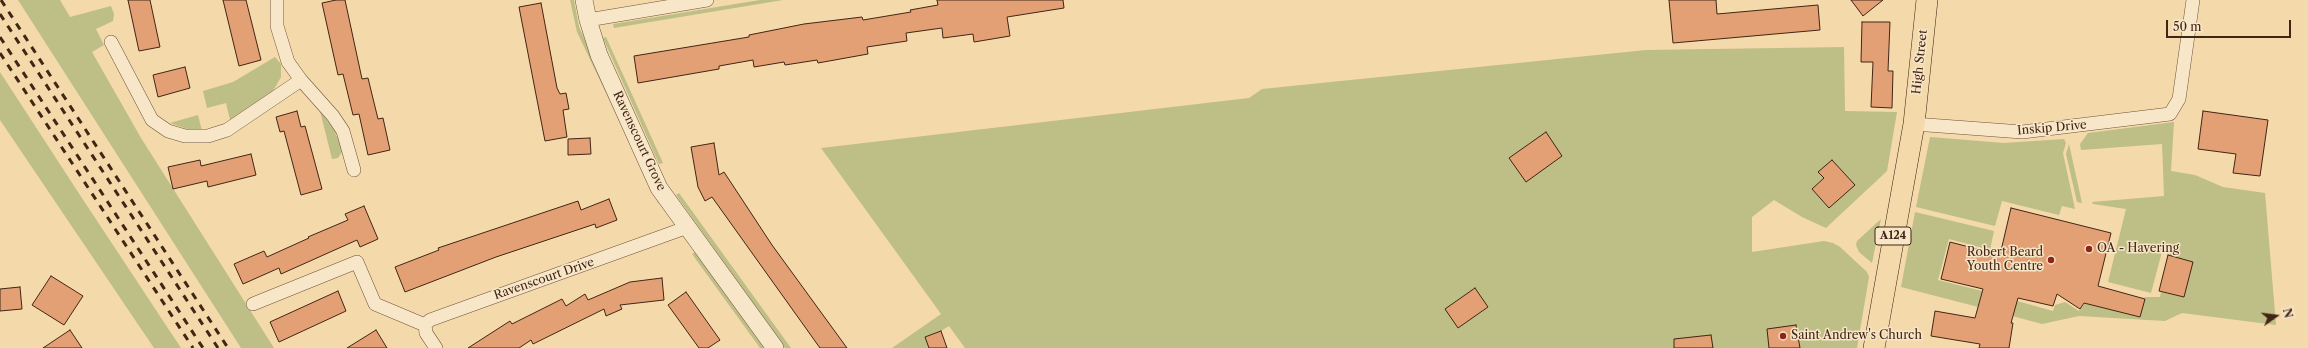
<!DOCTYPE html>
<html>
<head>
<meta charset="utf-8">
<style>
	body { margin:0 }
	#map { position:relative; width:2308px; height:348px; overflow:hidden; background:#f4d9ab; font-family:"Libre Caslon Text",serif }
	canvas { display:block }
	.north { position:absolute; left:2256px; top:296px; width:40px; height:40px; -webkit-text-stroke:3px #f8e6c8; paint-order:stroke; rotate:76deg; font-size:11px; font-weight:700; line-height:16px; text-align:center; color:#412515 }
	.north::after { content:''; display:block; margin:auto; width:14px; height:18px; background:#412515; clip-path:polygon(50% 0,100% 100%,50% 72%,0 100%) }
	.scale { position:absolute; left:2166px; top:20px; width:125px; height:18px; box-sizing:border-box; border:2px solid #412515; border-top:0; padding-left:5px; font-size:12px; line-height:14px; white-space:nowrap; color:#412515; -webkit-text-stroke:3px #f8e6c8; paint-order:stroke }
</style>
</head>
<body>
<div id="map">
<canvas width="2308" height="348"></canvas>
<div class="north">N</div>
<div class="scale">50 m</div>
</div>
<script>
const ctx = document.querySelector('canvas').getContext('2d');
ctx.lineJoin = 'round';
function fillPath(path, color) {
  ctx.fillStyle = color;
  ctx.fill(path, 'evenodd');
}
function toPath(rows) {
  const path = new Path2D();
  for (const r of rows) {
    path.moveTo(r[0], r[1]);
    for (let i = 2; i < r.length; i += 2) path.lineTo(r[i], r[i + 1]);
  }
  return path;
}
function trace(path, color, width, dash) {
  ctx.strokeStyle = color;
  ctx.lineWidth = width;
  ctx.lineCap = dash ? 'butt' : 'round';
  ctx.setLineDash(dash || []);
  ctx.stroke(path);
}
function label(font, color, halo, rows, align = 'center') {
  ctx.font = font + ' "Libre Caslon Text",serif';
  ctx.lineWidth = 3;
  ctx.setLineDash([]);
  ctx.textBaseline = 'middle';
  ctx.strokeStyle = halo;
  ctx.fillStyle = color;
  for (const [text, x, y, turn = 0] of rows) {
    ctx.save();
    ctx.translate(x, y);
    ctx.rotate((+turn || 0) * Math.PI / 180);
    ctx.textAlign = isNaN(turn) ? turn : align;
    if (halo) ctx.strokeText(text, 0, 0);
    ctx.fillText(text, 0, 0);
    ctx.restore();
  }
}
fillPath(toPath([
	[18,0,60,0,70,17,111,6,114,14,113,21,96,29,104,45,92,52,141,138,274,348,241,348],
	[570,0,574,0,579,27,660,202,658,203,577,32],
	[760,0,783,0,614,28,613,24],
	[606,37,663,163,659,164,603,38],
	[1844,47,1845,111,1897,112,1887,171,1826,228,1802,217,1774,200,1752,217,1752,252,1824,241,1833,243,1840,247,1867,272,1869,277,1857,348,965,348,949,326,941,331,926,337,929,348,892,348,941,314,821,148,1249,98,1262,89,1646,50],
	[275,57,281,64,281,77,273,91,230,120,226,103,207,108,203,91,233,82],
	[0,72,78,192,181,348,154,348,0,120],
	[320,111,334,130,342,148,342,152,338,158,332,159],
	[198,115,202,131,193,131,170,123],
	[2174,122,2171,171,2195,175,2223,187,2265,193,2276,325,2182,313,2165,321,2079,316,2042,324,2005,314,2017,301,2053,311,2055,305,2065,302,2079,311,2088,299,2100,307,2140,317,2145,297,2160,297,2161,292,2184,297,2192,262,2169,256,2170,250,2163,248,2151,293,2108,282,2126,209,2093,204,2092,202,2164,196,2162,144,2081,150,2080,144,2088,133],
	[1930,137,2004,143,2064,139,2066,143,2063,153,2075,209,2062,206,2059,215,2002,201,1995,226,1916,207],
	[2069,144,2082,203,2077,202,2066,154],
	[679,193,791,348,785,348,676,195],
	[1915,212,1994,231,1990,250,1949,239,1938,280,1990,293,1981,296,1979,304,1986,309,1901,287],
	[1881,219,1872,263,1859,252,1856,245,1857,241],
	[695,252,764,348,760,348,692,254]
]), '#bebe87');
const building = toPath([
	[128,0,150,0,160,47,139,51,128,0],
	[223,0,246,0,261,60,239,66,223,0],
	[336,0,345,0,362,79,368,78,378,119,383,118,390,150,368,155,359,114,353,115,343,74,338,75,322,3,336,0],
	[937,0,1063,0,1064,8,1007,17,1010,36,974,42,973,34,943,38,942,28,906,33,907,41,867,47,868,54,818,63,817,60,785,65,784,62,754,67,753,60,719,66,719,69,638,83,634,56,749,37,749,35,804,24,862,17,863,20,911,12,910,10,938,5,937,0],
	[1669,0,1716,0,1717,14,1818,5,1820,30,1673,43,1669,0],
	[1851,0,1883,0,1863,16,1851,0],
	[541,3,557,88,560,94,566,93,569,109,563,110,567,137,545,141,519,7,541,3],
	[1862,22,1890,22,1888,71,1893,71,1892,108,1871,107,1873,62,1861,62,1862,22],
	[185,67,190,88,158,97,153,75,185,67],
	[297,111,301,127,305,126,322,189,301,195,284,131,280,132,276,117,297,111],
	[2203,111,2268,120,2260,176,2233,173,2236,154,2198,149,2203,111],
	[1546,132,1562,156,1526,182,1509,158,1546,132],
	[590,138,591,154,568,155,568,139,590,138],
	[714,143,719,175,724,172,772,245,847,348,820,348,712,197,705,201,698,187,691,147,714,143],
	[251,154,256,175,208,187,207,181,173,189,168,167,200,160,201,166,251,154],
	[1832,160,1855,185,1829,208,1812,189,1824,178,1818,172,1832,160],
	[609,199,617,220,596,228,595,224,496,257,405,292,395,267,439,250,438,248,578,201,581,210,609,199],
	[364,206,378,239,360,247,357,240,281,274,279,268,243,284,234,264,264,251,267,257,309,238,308,237,348,220,345,214,364,206],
	[2011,208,2111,233,2098,286,2145,299,2140,317,2084,303,2080,309,2057,294,2053,306,2018,298,2011,323,2013,323,2009,348,1979,348,1980,344,1931,336,1935,311,1975,318,1983,289,1941,279,1950,242,2000,255,2011,208],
	[2168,255,2193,262,2184,297,2159,291,2168,255],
	[51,276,83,296,64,325,32,305,51,276],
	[662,278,664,300,620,305,622,309,606,316,604,309,533,344,531,340,519,348,468,348,510,321,512,324,562,299,566,306,585,294,588,300,630,282,662,278],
	[20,287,22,309,0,311,0,289,20,287],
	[1475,288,1488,307,1458,328,1445,309,1475,288],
	[338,291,346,311,279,342,270,322,338,291],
	[686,292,720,340,708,348,699,348,668,305,686,292],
	[1796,325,1800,348,1769,348,1767,329,1796,325],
	[70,330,82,348,43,348,70,330],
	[376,330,387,348,347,348,376,330],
	[941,331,947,348,929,348,925,337,941,331],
	[1711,335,1713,348,1674,348,1674,339,1711,335]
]);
fillPath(building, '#e4a075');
trace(building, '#412515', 1);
const minor = toPath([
	[277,0,277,26,288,62,301,80,333,116,343,131,354,170],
	[588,20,707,0],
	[111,42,152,120,168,131,185,136,208,136,227,130,301,80],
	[1914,124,2022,132,2170,114,2179,99,2193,0],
	[253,304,357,262,375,304,425,325],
	[436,348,426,333,425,325,430,320,688,227]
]);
const tertiary = toPath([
	[584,0,588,20,599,55,659,188,775,348]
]);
const primary = toPath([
	[1874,348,1914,124,1927,0]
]);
trace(minor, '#6e523a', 14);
trace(tertiary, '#6e523a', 18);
trace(primary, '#412515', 22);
trace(minor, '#f8e6c8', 13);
trace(tertiary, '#f8e6c8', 17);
trace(primary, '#f4d9ab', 21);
trace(toPath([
	[1,0,228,348],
	[0,14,218,348],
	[0,37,203,348],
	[0,53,193,348]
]), '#412515', 3, [7, 7]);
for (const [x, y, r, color] of [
	[2089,249,4,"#8f2418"],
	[2051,260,4,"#8f2418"],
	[1783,336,4,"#8f2418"]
]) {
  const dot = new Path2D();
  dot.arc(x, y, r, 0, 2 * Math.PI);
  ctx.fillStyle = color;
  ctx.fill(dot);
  trace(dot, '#f8e6c8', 1.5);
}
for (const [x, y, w] of [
	[1893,236,36]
]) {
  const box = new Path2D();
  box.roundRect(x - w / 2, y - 9, w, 18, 3);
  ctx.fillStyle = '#f8e6c8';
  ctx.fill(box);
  trace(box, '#412515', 1);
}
label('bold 11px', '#412515', null, [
	["A124",1893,236]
]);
label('12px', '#412515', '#f8e6c8', [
	["High Street",1920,62,-84],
	["Inskip Drive",2052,128,-5],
	["Ravenscourt Grove",639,141,65],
	["Ravenscourt Drive",544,279,-19]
]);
label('12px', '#412515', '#f8e6c8', [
	["OA - Havering",2097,249],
	["Robert Beard",2043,253,"right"],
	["Youth Centre",2043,267,"right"],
	["Saint Andrew's Church",1791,336]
], 'left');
</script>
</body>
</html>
